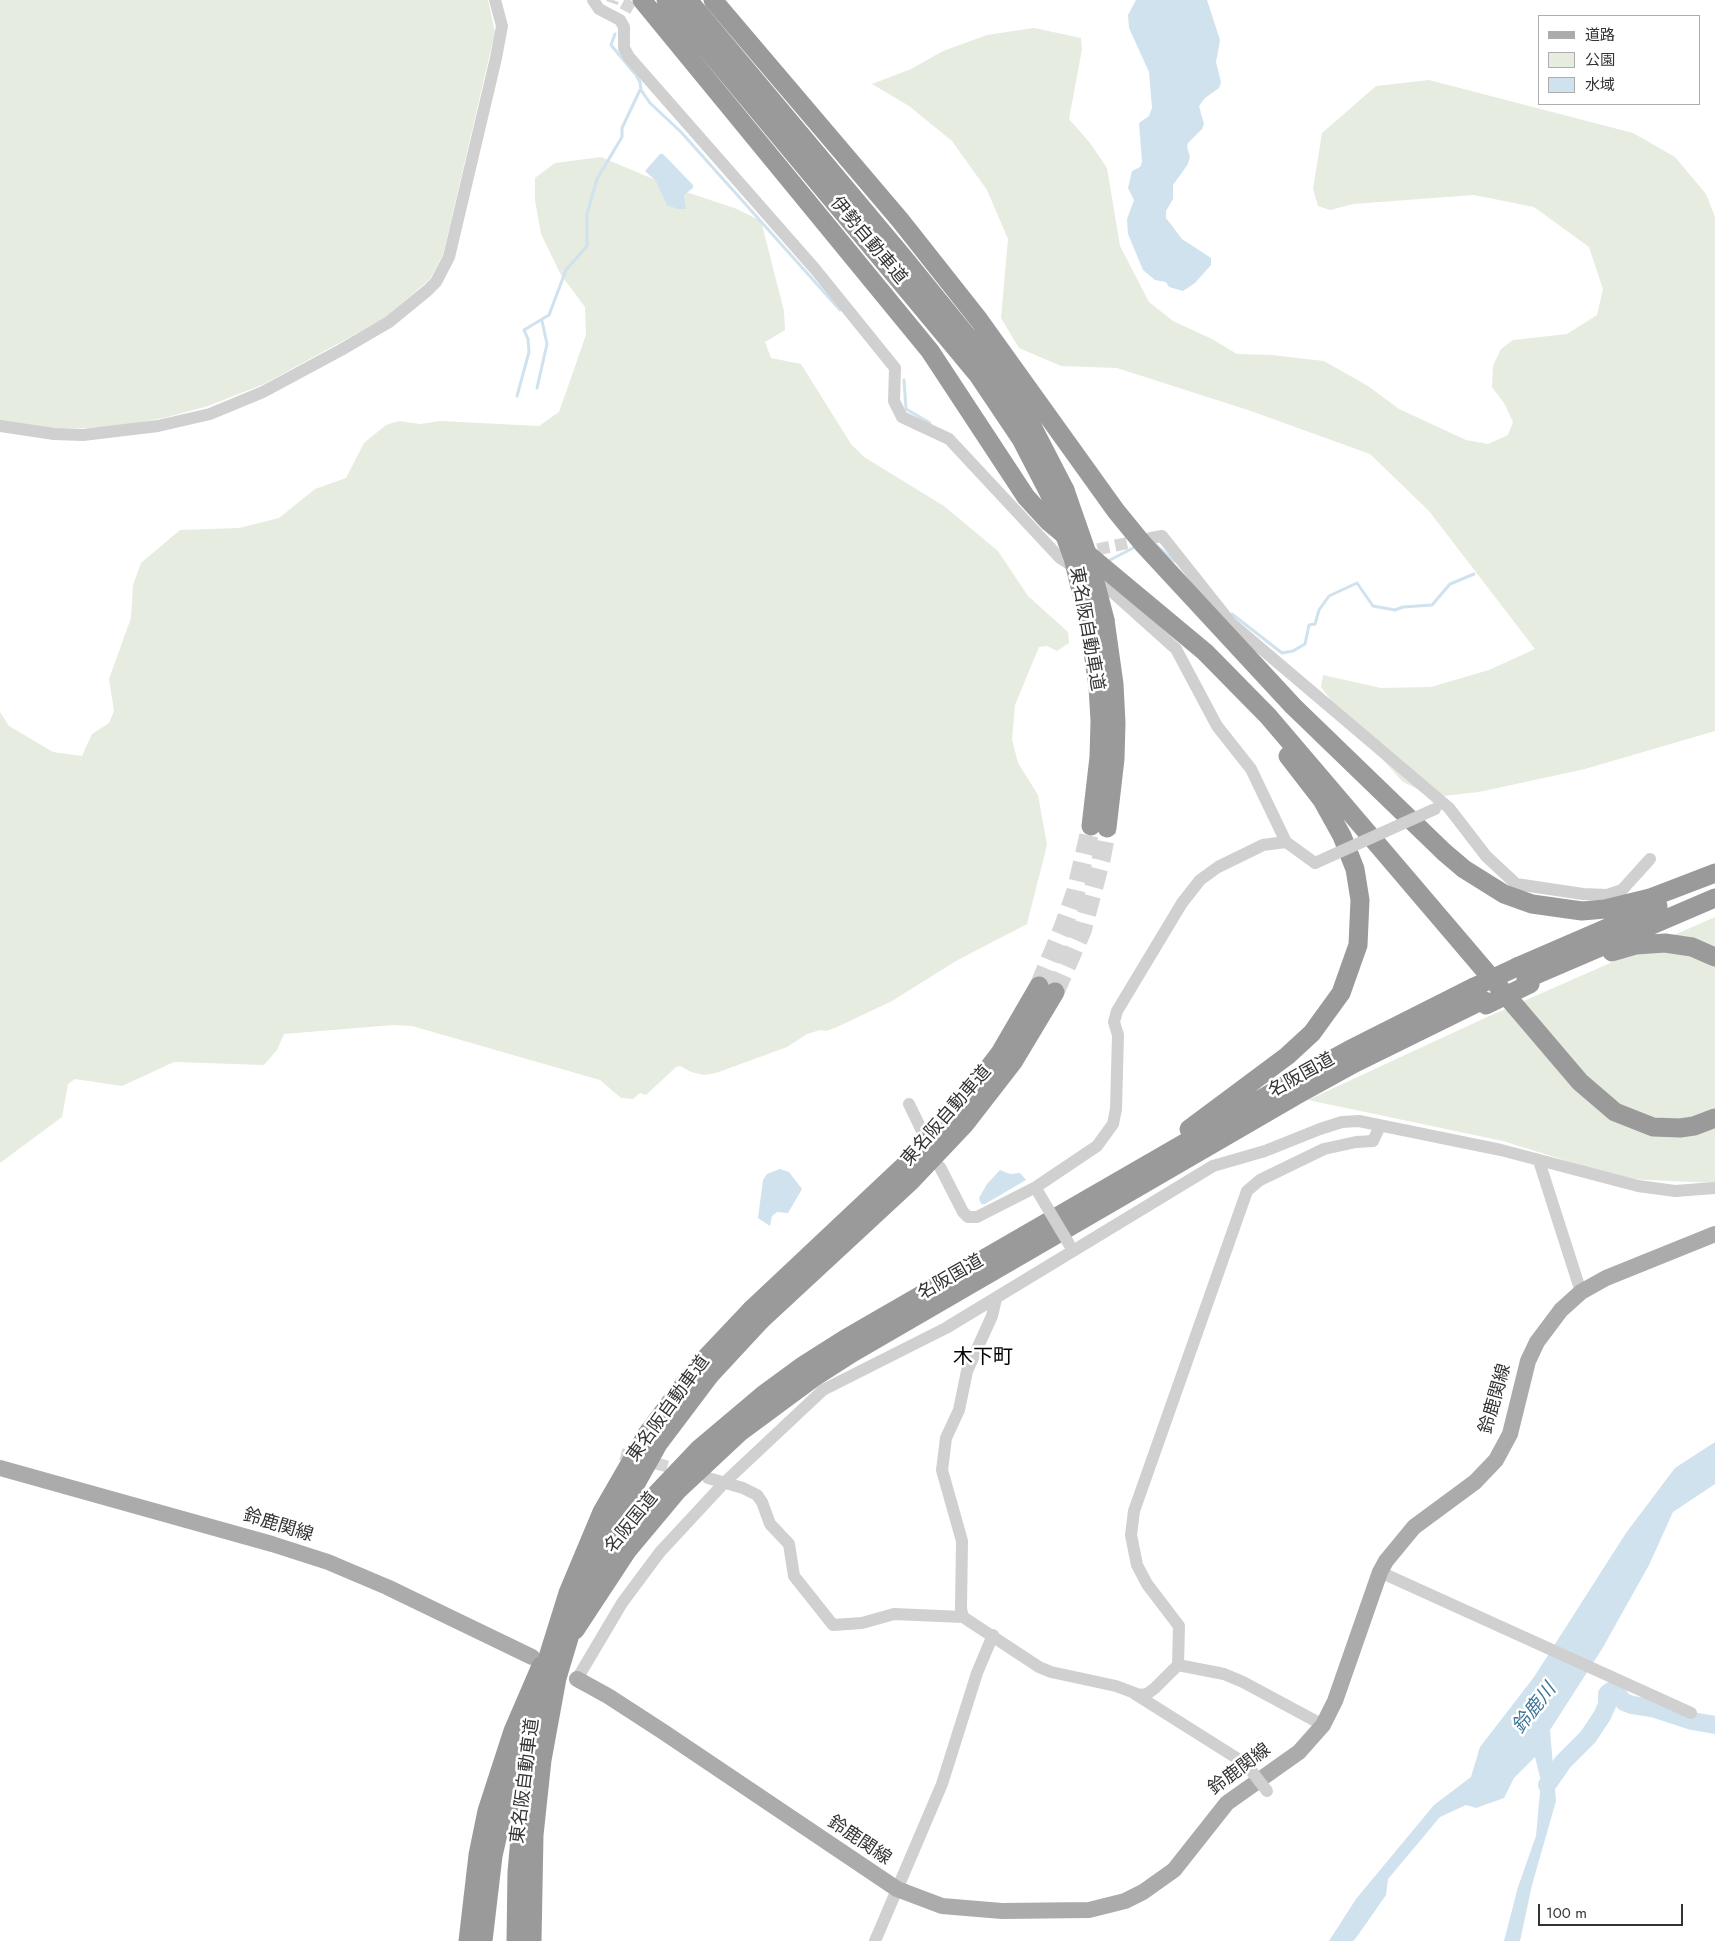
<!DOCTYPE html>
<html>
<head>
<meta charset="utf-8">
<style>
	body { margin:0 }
	#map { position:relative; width:1715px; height:1941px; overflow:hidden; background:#fff; font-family:Jost,"Noto Sans JP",sans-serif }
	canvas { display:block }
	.legend { position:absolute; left:1538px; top:15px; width:162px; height:90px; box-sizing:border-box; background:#fff; border:1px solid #adadad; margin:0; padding:6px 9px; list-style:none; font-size:15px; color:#333 }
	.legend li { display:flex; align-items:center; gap:10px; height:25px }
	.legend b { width:25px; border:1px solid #adadad }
	.scale { position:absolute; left:1538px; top:1904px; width:145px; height:22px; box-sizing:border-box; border:2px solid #333; border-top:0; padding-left:6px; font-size:15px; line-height:18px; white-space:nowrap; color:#333; -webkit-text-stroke:4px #fff; paint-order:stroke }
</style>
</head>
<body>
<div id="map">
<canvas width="1715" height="1941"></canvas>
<ul class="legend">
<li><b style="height:6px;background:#ababab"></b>道路</li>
<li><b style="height:14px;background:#e6ecdf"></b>公園</li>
<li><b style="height:14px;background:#cfe2ee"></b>水域</li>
</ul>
<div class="scale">100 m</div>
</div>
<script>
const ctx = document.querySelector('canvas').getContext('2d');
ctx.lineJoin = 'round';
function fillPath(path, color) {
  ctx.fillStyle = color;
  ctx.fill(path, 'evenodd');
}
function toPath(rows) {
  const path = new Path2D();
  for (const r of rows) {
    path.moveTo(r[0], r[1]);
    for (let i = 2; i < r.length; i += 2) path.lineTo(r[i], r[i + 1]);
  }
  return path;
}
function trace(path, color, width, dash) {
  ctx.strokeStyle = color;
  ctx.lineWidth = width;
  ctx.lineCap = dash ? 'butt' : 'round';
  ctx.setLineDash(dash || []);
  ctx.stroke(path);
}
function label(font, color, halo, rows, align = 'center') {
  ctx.font = font + ' Jost,"Noto Sans JP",sans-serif';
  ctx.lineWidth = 5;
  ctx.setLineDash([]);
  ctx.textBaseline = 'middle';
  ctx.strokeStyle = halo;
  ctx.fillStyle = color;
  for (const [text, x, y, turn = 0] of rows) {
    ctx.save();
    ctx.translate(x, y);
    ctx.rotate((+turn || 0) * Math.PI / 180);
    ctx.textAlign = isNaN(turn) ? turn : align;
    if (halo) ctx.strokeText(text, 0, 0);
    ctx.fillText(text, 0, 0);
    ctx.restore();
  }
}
fillPath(toPath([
	[0,0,488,0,495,32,443,255,430,279,385,318,264,384,208,406,164,418,112,427,56,429,0,421],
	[1034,28,1081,38,1082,49,1069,119,1090,143,1107,168,1120,246,1149,302,1173,321,1212,339,1237,354,1272,355,1324,361,1368,386,1399,409,1466,440,1488,444,1508,435,1513,422,1504,403,1492,387,1493,366,1501,349,1513,340,1567,334,1597,315,1603,289,1589,247,1534,207,1474,195,1353,204,1330,210,1318,206,1313,189,1322,133,1376,86,1429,80,1633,133,1675,157,1706,194,1715,217,1715,731,1585,769,1479,792,1434,797,1403,782,1344,717,1321,687,1323,675,1381,688,1431,687,1489,670,1535,649,1429,511,1370,454,1248,410,1117,368,1061,366,1019,348,1001,318,1008,239,987,190,952,141,909,106,872,84,911,69,943,51,987,35],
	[601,157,677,189,737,209,761,221,784,311,785,330,765,342,771,358,801,364,851,444,864,457,944,506,998,551,1028,596,1068,632,1069,643,1057,651,1047,646,1039,647,1015,705,1012,739,1018,763,1038,795,1047,845,1027,924,956,961,892,1001,837,1027,826,1031,820,1030,807,1034,787,1047,716,1073,704,1075,691,1072,680,1066,676,1067,646,1095,640,1093,633,1099,621,1098,600,1080,412,1026,393,1025,284,1034,277,1050,264,1065,174,1062,122,1086,75,1079,68,1084,62,1117,0,1163,0,712,9,726,53,752,82,756,92,734,109,723,114,711,109,679,131,618,133,585,141,563,180,530,239,528,279,518,315,489,346,478,364,443,386,425,399,421,420,424,440,421,539,426,559,412,586,335,585,307,561,275,541,234,535,200,535,178,555,163],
	[1715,917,1715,1183,1625,1179,1503,1141,1308,1100,1485,1018]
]), '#e6ecdf');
fillPath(toPath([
	[1136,0,1207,0,1220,40,1216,62,1221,82,1219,88,1205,98,1199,106,1204,124,1202,129,1188,143,1187,147,1190,157,1188,164,1173,185,1173,199,1166,211,1166,218,1182,239,1211,258,1211,265,1195,283,1183,291,1169,287,1166,282,1155,280,1143,270,1128,234,1127,219,1134,200,1128,188,1132,171,1140,167,1142,162,1139,123,1149,116,1152,108,1149,72,1129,28,1128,15],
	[660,154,663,154,693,185,693,188,684,195,686,209,678,209,667,205,656,181,645,171],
	[780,1169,789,1172,802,1189,788,1213,777,1212,772,1216,770,1226,758,1218,763,1180,767,1174],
	[1000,1170,1010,1174,1020,1173,1026,1180,985,1204,981,1204,979,1198,987,1184],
	[1715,1442,1715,1484,1673,1512,1649,1565,1602,1649,1550,1730,1556,1801,1532,1885,1520,1941,1504,1941,1518,1887,1536,1836,1541,1781,1535,1757,1514,1778,1504,1798,1476,1808,1466,1805,1440,1817,1388,1879,1386,1895,1356,1938,1353,1941,1329,1941,1356,1899,1434,1805,1471,1777,1480,1747,1534,1677,1626,1533,1675,1468]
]), '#cfe2ee');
trace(toPath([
	[615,34,611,45,636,75,640,82,641,90,650,103,681,132,840,310],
	[904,380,906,409,930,423],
	[537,388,547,344,542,321],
	[517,396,529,352,528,339,524,330,549,315,566,270,587,246,587,214,597,179,622,137,622,128,640,90],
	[1153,542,1174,561],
	[1110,560,1133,548],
	[1232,614,1282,653,1293,651,1305,644,1309,625,1315,624,1319,610,1329,596,1357,583,1373,606,1395,610,1403,607,1432,605,1450,584,1474,574]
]), '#cfe2ee', 3);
trace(toPath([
	[1547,1785,1563,1762,1588,1737,1602,1716,1607,1705,1607,1694,1610,1691,1616,1692,1624,1702,1632,1705,1652,1708,1692,1721,1715,1725]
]), '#cfe2ee', 18);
trace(toPath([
	[612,3,613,0],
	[625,11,631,0],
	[1080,553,1146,539],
	[621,1454,684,1471]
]), '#d6d6d6', 12, [12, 6]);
trace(toPath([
	[1039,986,1063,928,1076,891,1091,826],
	[1055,992,1082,931,1101,860,1107,828]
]), '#d6d6d6', 19, [19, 9]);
trace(toPath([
	[593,0,599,9,620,20,624,27,624,48,629,57,815,269,895,368,894,401,902,417,949,439,1060,558,1109,589,1176,649,1217,726,1251,769,1286,842],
	[0,426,54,434,83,435,158,426,210,414,263,392,341,350,389,322,428,290,436,282,449,257,496,58,502,26,495,0],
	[1151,538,1162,536,1231,623,1449,808,1486,856,1516,884,1583,894,1607,895,1622,890,1650,859],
	[909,1104,922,1131],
	[1539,1161,1581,1292],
	[940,1167,963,1212,968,1217,977,1217,1036,1187,1097,1146,1113,1124,1116,1109,1118,1035,1114,1022,1117,1011,1182,903,1200,880,1218,867,1263,845,1286,842,1315,863],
	[708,1478,743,1488,757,1495,762,1502,770,1524,789,1544,794,1576,833,1625,862,1623,894,1614,963,1617,1039,1667,1051,1672,1116,1686,1140,1695,1147,1694,1155,1688,1178,1665,1179,1626,1147,1584,1137,1565,1131,1535,1134,1511,1247,1191,1260,1180,1324,1149,1356,1142,1373,1141,1380,1126],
	[1380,1572,1691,1713],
	[963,1617,961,1609,962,1541,942,1470,946,1438,959,1410,967,1371,992,1316,996,1299],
	[1178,1665,1224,1674,1243,1682,1323,1725],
	[577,1679,622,1603,660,1552,725,1482,823,1390,946,1328,1213,1166,1265,1151,1320,1129,1342,1122,1359,1121,1501,1150,1638,1186,1675,1191,1715,1188],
	[1135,1694,1246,1764],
	[875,1941,942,1784,977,1673,993,1635]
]), '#d0d0d0', 12);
trace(toPath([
	[0,1468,272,1544,328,1562,387,1587,532,1657],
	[577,1679,608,1696,662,1731,897,1889,942,1906,1002,1911,1089,1910,1125,1901,1143,1892,1174,1870,1227,1803,1299,1752,1323,1725,1335,1701,1380,1572,1386,1561,1414,1527,1475,1482,1496,1460,1510,1434,1528,1361,1537,1342,1561,1310,1581,1292,1606,1278,1715,1234]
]), '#ababab', 16);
trace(toPath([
	[642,0,930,351,1026,497,1049,522,1205,652,1268,716,1580,1082,1615,1112,1653,1127,1680,1128,1694,1126,1715,1118],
	[666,0,978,375,1021,439,1050,495],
	[688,0,904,258,988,362,1011,393,1032,426,1065,490],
	[713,0,900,220,979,320,1116,511,1143,544,1293,706,1444,852,1464,869,1504,894,1532,904,1582,911,1605,909,1650,898,1715,873],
	[1105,620,1114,684,1116,723,1115,759,1107,828],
	[1089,623,1098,687,1100,721,1099,757,1091,826],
	[1612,952,1636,945,1665,943,1692,947,1715,957],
	[1517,967,1658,906],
	[1526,979,1715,898],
	[1189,1129,1287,1056,1312,1033,1341,993,1358,945,1360,900,1355,869,1342,836,1322,800,1288,756],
	[751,1310,904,1166,954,1113,1000,1053,1039,986],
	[761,1320,911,1181,965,1124,1013,1062,1055,992],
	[602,1560,641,1510,699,1449,763,1395,804,1365,845,1339,1287,1084,1349,1050,1474,987],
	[575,1630,627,1551,678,1490,740,1432,813,1378,852,1353,1295,1096,1355,1063,1483,1000],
	[468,1941,478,1855,487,1811,513,1731,541,1666],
	[483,1941,493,1856,502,1816,525,1738]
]), '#9a9a9a', 19);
trace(toPath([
	[1315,863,1435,809],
	[1038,1192,1069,1244],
	[1246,1764,1267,1791]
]), '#d0d0d0', 12);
trace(toPath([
	[1065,490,1089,559,1105,620],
	[1050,495,1073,558,1089,623],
	[1474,987,1517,967],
	[1486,1005,1530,984],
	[516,1941,517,1872,527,1759,543,1673,568,1593,602,1512,647,1434,698,1366,751,1310],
	[532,1941,534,1835,542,1760,557,1678,581,1598,616,1519,658,1444,710,1375,761,1320]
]), '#9a9a9a', 19);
label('18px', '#333', '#fff', [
	["伊勢自動車道",868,241,50],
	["東名阪自動車道",1086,629,80],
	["名阪国道",1302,1076,-29],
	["東名阪自動車道",947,1116,-49],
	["名阪国道",951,1278,-30],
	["鈴鹿関線",1496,1399,-74],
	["東名阪自動車道",669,1409,-54],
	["名阪国道",632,1523,-51],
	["鈴鹿関線",278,1526,17],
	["鈴鹿関線",1240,1770,-37],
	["東名阪自動車道",526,1781,-83],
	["鈴鹿関線",859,1841,34]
]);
label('italic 19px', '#3f7597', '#fff', [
	["鈴鹿川",1535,1709,-52]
]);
label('20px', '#000', '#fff', [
	["木下町",983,1358]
]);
</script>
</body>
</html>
